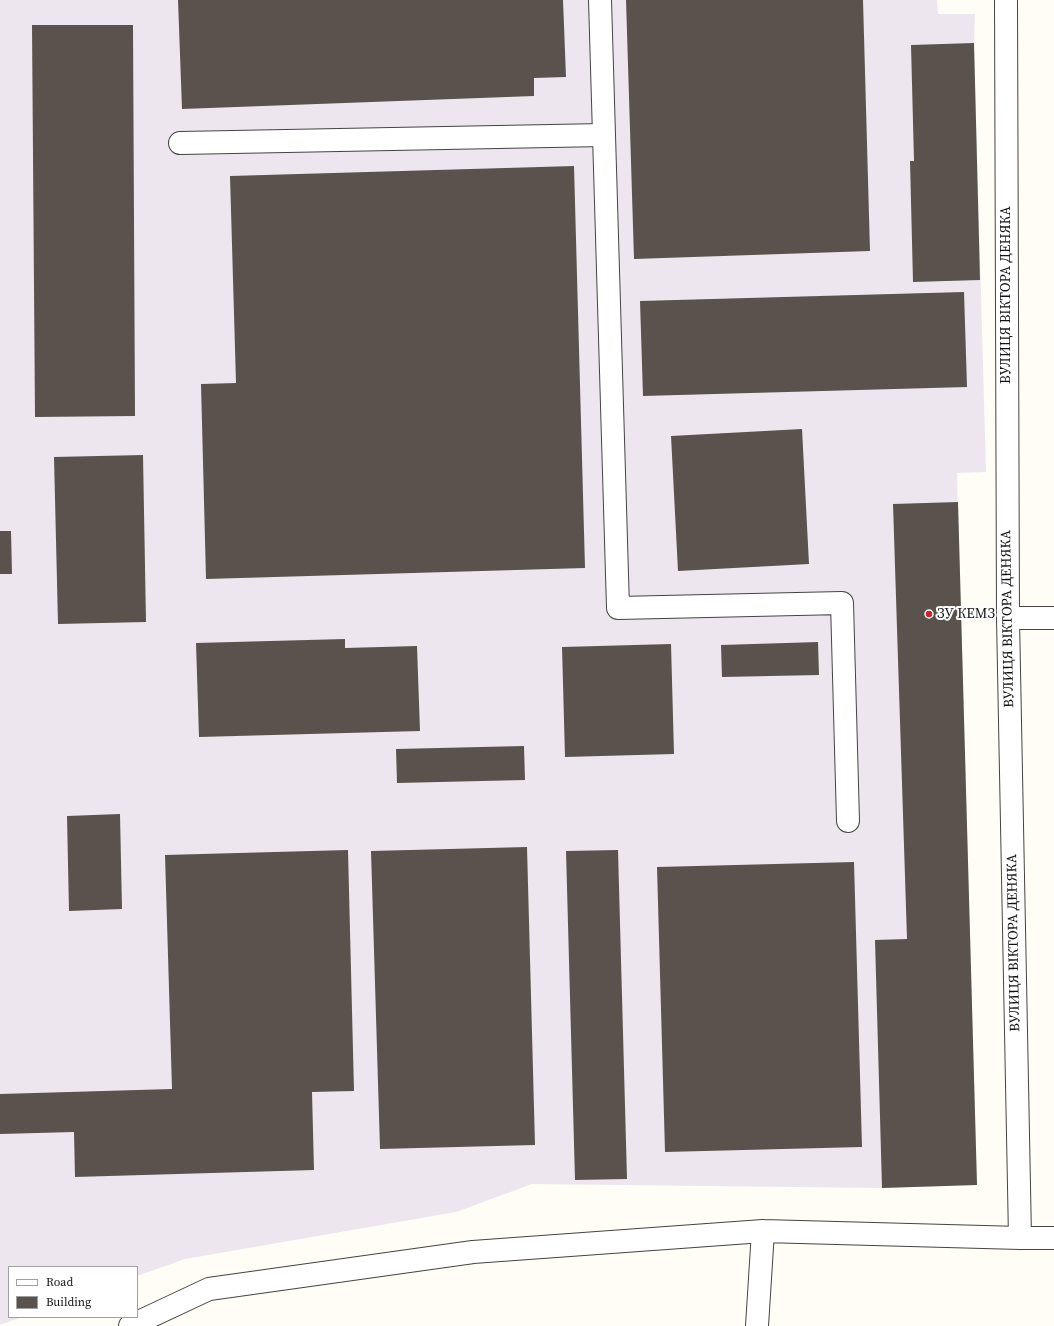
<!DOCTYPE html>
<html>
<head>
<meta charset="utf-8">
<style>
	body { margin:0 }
	#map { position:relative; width:1054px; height:1326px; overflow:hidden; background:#fffdf5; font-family:"Source Serif 4",serif }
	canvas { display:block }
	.legend { position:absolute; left:8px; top:1266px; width:130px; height:52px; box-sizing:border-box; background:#fff; border:1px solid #a0a0a0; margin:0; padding:5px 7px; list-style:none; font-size:12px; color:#111 }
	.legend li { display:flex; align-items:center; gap:8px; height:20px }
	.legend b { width:20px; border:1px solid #a0a0a0 }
</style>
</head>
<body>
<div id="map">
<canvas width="1054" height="1326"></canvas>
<ul class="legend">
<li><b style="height:5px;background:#fff"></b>Road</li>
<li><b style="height:11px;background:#5a524d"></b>Building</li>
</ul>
</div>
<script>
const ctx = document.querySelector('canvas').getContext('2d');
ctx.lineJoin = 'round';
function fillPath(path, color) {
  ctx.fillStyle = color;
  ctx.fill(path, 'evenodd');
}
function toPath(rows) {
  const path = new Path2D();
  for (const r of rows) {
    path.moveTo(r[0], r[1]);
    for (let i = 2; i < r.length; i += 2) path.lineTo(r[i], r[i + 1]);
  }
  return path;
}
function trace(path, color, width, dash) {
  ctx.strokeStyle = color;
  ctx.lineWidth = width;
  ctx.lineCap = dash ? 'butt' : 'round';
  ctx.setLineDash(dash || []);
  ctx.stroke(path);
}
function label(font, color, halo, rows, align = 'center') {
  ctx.font = font + ' "Source Serif 4",serif';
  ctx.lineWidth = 4;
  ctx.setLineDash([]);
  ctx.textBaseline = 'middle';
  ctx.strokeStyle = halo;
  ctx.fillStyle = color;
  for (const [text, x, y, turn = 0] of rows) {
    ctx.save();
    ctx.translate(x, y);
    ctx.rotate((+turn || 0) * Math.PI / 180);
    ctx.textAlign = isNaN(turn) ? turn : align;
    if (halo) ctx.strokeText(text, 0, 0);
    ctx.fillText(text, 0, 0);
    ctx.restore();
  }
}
fillPath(toPath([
	[0,0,937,0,938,14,975,14,974,43,986,472,957,473,977,1185,882,1188,532,1184,456,1212,185,1259,137,1276,137,1267,9,1267,9,1317,22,1317,0,1325]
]), '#eee6ef');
fillPath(toPath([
	[178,0,563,0,566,77,534,78,534,96,182,109],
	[626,0,863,0,870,251,634,259],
	[32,25,133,25,135,416,35,417],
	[974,43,980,280,913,282,910,161,914,161,911,45],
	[574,166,585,568,206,579,201,384,236,383,230,176],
	[964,292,967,387,643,396,640,301],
	[802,429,809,564,678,571,671,436],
	[143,455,146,622,58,624,54,457],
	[958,502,977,1185,882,1188,875,940,907,939,893,504],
	[0,531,11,531,12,574,0,574],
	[345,639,345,648,417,646,420,731,199,737,196,643],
	[818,642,819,675,722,677,721,645],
	[671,644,674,754,565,757,562,647],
	[524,746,525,780,397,783,396,749],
	[120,814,122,909,69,911,67,816],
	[527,847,535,1145,380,1149,371,851],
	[348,850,354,1091,312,1092,314,1170,75,1177,74,1132,0,1134,0,1094,172,1089,165,855],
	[618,850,627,1179,575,1180,566,851],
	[854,862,862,1147,665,1152,657,867]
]), '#5a524d');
const minor = toPath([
	[600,0,618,608,842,603,848,821],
	[1006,0,1008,618,1020,1238],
	[180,143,604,135],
	[1008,618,1054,618],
	[130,1326,209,1289,473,1252,763,1231,1020,1238,1054,1238],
	[757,1326,763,1231]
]);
trace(minor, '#444', 24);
trace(minor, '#fff', 22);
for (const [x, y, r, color] of [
	[929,614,4,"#c4262e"]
]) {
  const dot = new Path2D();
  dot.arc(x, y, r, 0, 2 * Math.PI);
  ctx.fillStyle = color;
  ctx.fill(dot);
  trace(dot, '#fff', 1.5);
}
label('14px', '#111', '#fff', [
	["ВУЛИЦЯ ВІКТОРА ДЕНЯКА",1006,295,-90],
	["ВУЛИЦЯ ВІКТОРА ДЕНЯКА",1008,619,-91],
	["ВУЛИЦЯ ВІКТОРА ДЕНЯКА",1014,943,-91]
]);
label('14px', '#111', '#fff', [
	["ЗУ КЕМЗ",937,614]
], 'left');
</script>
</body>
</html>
